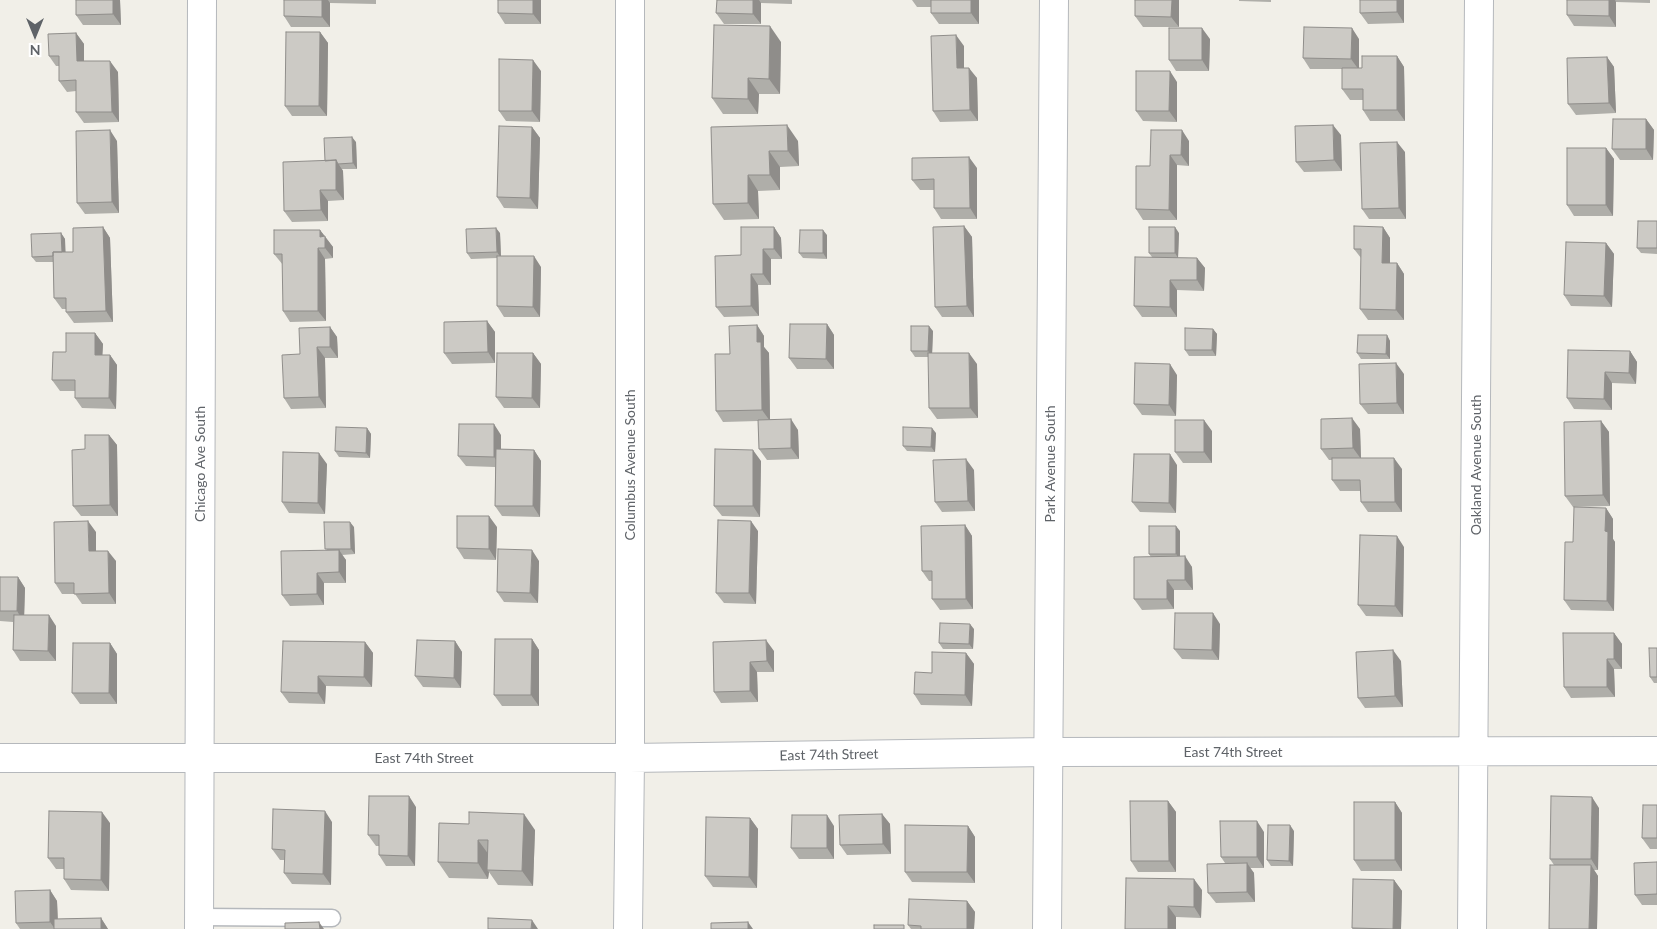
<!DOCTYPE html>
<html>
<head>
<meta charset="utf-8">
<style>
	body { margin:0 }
	#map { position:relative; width:1657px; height:929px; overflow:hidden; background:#f1efe8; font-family:Lato,sans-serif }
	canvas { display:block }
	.north { position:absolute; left:10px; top:10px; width:50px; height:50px; -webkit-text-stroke:4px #fff; paint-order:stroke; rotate:180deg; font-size:14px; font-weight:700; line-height:20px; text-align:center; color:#5f6368 }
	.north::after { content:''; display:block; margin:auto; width:18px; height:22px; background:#5f6368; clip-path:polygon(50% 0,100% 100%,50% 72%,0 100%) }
</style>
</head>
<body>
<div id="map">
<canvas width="1657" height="929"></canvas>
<div class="north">N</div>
</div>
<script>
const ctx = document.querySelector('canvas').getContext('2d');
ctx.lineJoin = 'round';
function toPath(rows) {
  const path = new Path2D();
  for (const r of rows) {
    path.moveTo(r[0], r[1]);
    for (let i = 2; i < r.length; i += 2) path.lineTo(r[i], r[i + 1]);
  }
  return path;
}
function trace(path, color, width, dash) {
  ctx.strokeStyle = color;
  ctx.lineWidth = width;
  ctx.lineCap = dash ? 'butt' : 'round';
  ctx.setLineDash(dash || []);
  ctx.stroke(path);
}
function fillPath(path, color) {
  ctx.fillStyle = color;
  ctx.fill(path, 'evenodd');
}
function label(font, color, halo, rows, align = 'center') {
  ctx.font = font + ' Lato,sans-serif';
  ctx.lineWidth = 4;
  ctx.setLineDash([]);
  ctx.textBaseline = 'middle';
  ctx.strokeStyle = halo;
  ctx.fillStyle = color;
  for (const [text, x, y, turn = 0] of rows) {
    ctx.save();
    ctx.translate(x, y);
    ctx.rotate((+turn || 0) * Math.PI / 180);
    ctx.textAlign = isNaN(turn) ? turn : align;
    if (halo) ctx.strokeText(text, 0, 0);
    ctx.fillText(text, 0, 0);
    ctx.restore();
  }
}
const lane = toPath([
	[199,917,332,918]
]);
const street = toPath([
	[0,758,630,758,1048,752,1657,751],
	[199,929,202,0],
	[628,929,630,758,630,0],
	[1047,929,1054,0],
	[1472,929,1479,0]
]);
trace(lane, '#b5b8bc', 19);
trace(street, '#b5b8bc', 30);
trace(lane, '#fff', 16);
trace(street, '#fff', 28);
fillPath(toPath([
	[120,0,121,25,83,25,76,15],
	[284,0,376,0,376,4,330,3,330,27,291,27,284,16],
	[541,0,541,24,505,24,498,13],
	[717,0,792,0,792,4,761,3,761,24,724,24,716,13],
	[912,0,979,0,979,24,939,24,931,13,931,7,917,7],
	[1135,0,1179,0,1179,27,1143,27,1135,16],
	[1239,0,1271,0,1271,2,1239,1],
	[1404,0,1404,23,1368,24,1360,13],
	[1567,0,1650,0,1650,3,1616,2,1616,27,1574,26,1567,15],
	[320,32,328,43,327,116,292,116,285,106],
	[76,33,84,44,84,61,118,72,119,122,84,123,76,112,76,91,67,92,59,81,59,66,56,66,49,56],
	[1210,39,1209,71,1176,71,1169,60],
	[1359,39,1359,68,1362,68,1397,56,1404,67,1405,121,1370,121,1363,110,1363,100,1350,100,1342,89,1342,69,1310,69,1303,58],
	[781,42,780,94,759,94,758,114,723,114,712,98],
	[964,46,964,68,977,78,978,121,940,122,933,111],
	[1607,57,1614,67,1616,113,1576,115,1568,104],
	[541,71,540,122,506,121,499,111],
	[1177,82,1177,122,1143,121,1136,111],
	[1646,119,1654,130,1653,160,1620,160,1612,149],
	[532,127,540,138,538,209,504,208,497,197],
	[711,127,798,141,799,166,780,167,780,190,758,191,759,219,724,220,713,204],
	[1341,135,1342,171,1304,172,1296,162],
	[117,141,119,213,85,214,77,203],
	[1189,141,1189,166,1177,165,1177,220,1143,220,1136,209,1150,166],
	[356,142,357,169,342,169,343,171,344,200,328,201,328,221,292,222,284,211,325,161],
	[1606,148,1614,159,1613,216,1574,216,1567,205],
	[1405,152,1406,219,1369,219,1362,209],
	[977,168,977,219,941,219,934,208,934,190,920,190,912,180],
	[1657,221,1657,254,1641,253,1637,248],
	[964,226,972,237,974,317,942,317,935,307],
	[103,227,110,238,113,322,74,323,66,312,66,309,62,309,54,298,53,262,36,262,32,257,61,233,65,239,65,252,73,252],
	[774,227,781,238,782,259,771,259,771,285,758,285,759,316,724,317,716,307,741,255],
	[1383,227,1390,238,1390,263,1397,263,1404,274,1404,320,1368,320,1360,309,1361,258,1354,249],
	[320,230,333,247,333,258,325,259,326,321,290,322,283,311,283,265,274,254],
	[500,233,501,256,541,267,540,317,504,317,497,306,497,258,471,259,467,253],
	[1179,233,1178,258,1197,258,1205,268,1204,291,1177,290,1177,317,1142,317,1134,306,1152,257,1149,253],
	[827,235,827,259,803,258,799,253],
	[1606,243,1614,254,1612,307,1571,306,1564,295],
	[487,321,495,332,495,363,452,364,444,353],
	[827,324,834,335,834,369,797,369,789,358],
	[757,325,764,336,764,347,769,353,770,420,798,430,799,459,767,460,759,449,758,421,723,422,716,411,730,354],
	[330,327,337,337,338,358,325,358,326,408,291,409,284,398,300,354],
	[1213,329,1217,334,1216,356,1189,356,1185,350],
	[933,331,932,353,977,364,978,418,937,419,929,408,929,357,915,357,911,351],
	[95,333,103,344,102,355,110,355,117,365,116,409,82,408,75,398,75,391,60,391,52,380,66,352],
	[1387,335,1390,341,1390,359,1361,359,1357,353],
	[1630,351,1637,362,1636,384,1612,383,1612,410,1574,409,1567,398],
	[533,353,541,364,540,408,504,408,496,397],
	[1404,374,1404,414,1368,414,1360,404],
	[1177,375,1176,416,1142,415,1134,404],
	[1601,421,1609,432,1610,506,1573,507,1565,496],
	[367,428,371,434,370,458,339,457,335,451],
	[1360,429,1361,458,1402,469,1402,512,1368,512,1361,502,1361,491,1340,491,1332,480,1332,460,1329,460,1321,449],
	[1212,431,1212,463,1183,463,1175,452],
	[936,433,935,452,907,451,903,446],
	[109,435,117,445,118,516,81,516,73,506,85,449],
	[501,435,501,449,534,450,541,461,540,517,502,516,495,506,495,467,466,466,458,456],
	[761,461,760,517,722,516,714,506],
	[327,464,325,514,289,513,282,502],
	[1177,465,1176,513,1140,512,1132,502],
	[974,470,975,511,942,512,935,502],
	[1606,508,1613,519,1613,539,1615,542,1614,611,1571,610,1564,600,1573,542],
	[965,525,972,536,973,609,940,610,932,599,932,581,929,581,922,571],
	[354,527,355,554,342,555,346,560,346,583,324,583,324,605,290,606,282,595,326,550],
	[497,527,496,560,464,559,457,548],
	[758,531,756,604,724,603,716,593],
	[1180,531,1180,556,1192,567,1193,590,1174,590,1174,609,1142,610,1134,599,1151,557,1149,554],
	[96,532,96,551,116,561,116,604,82,604,75,594,62,594,55,583],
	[1404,547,1403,617,1366,616,1358,605],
	[539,561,538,603,504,602,497,592],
	[0,577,18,577,25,588,24,615,56,626,56,661,20,661,13,650,13,622,0,621],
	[1220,624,1219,660,1182,659,1174,649],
	[974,629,973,649,943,649,939,643],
	[1614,633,1622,644,1622,669,1614,669,1615,697,1571,698,1564,687],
	[532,639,539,650,539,706,502,706,494,695],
	[455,641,462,652,461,688,423,687,415,676],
	[365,642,373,653,372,687,326,686,325,704,289,703,281,692],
	[713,642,774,651,774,672,757,672,758,702,721,703,714,692],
	[110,643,117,654,117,704,80,704,72,693],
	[1657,648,1657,683,1654,683,1650,677],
	[966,653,974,664,972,706,921,705,914,694,932,673],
	[1401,661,1403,707,1365,708,1358,698],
	[1168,801,1176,812,1176,872,1138,872,1131,861],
	[1395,802,1402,813,1402,871,1361,871,1354,860],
	[1657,805,1657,849,1650,849,1642,838],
	[416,807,415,866,386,866,379,855,379,846,376,846,368,835],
	[1599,808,1598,870,1594,870,1598,876,1597,929,1549,929,1554,865,1550,859],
	[882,814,890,824,891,854,847,855,840,845],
	[750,818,758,829,757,888,713,887,705,876],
	[332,822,331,885,292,884,284,873,285,860,280,860,272,849],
	[110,823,109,891,71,890,64,879,64,869,56,869,48,858],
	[439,823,535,830,533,886,498,885,489,872,488,879,449,878,438,862],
	[834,826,834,859,799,859,791,848],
	[968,826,975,837,975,883,912,882,905,872],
	[1294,831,1293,866,1271,866,1267,860],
	[1264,832,1264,868,1250,868,1254,873,1255,902,1216,903,1208,893,1225,863,1221,857],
	[1657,862,1657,905,1642,905,1635,895],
	[1394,880,1402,891,1401,929,1353,929,1352,928],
	[50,890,57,901,58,919,101,918,108,929,20,929,16,923],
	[1202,890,1201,918,1176,917,1125,929],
	[967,901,975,912,974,929,911,929,908,925]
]), '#afaea9');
fillPath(toPath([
	[113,0,120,0,121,25,113,14],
	[322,0,328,0,330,3,330,27,322,17],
	[533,0,541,0,541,24,533,14],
	[753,0,759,0,761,3,761,24,753,14],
	[971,0,979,0,979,24,971,13],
	[1172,0,1179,0,1179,27,1171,17],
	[1397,0,1404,0,1404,23,1397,12],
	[1609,0,1615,0,1616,2,1616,27,1609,16],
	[770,26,781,42,780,94,769,79],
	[1202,28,1210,39,1209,71,1202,60],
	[1352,28,1359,39,1359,70,1351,59],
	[320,32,328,43,327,116,319,106],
	[76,33,84,44,84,72,77,61],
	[956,35,964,46,964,79,957,68],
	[1397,56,1404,67,1405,121,1397,110],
	[1607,57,1614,67,1616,113,1609,103],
	[533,60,541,71,540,122,532,111],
	[110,61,118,72,119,122,112,112],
	[969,68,977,78,978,121,970,110],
	[1170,71,1177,82,1177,122,1169,111],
	[748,78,759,94,758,114,748,99],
	[1646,119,1654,130,1653,160,1646,149],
	[787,125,798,141,799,166,788,151],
	[1333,125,1341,135,1342,171,1334,160],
	[532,127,540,138,538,209,530,198],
	[110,130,117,141,119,213,112,202],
	[1182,130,1189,141,1189,166,1181,155],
	[352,137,356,142,357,169,353,163],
	[1397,142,1405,152,1406,219,1399,208],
	[1606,148,1614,159,1613,216,1606,205],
	[769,151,780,167,780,190,770,175],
	[1170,155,1177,165,1177,220,1169,210],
	[969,157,977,168,977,219,970,208],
	[336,160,343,171,344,200,336,190],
	[748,175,758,191,759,219,748,203],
	[320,190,328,201,328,221,321,210],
	[964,226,972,237,974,317,967,306],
	[103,227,110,238,113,322,106,311],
	[774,227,781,238,782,259,774,249],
	[1175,227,1179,233,1178,258,1175,253],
	[1383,227,1390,238,1390,274,1382,263],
	[496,228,500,233,501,258,497,252],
	[320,230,333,247,333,258,325,248,320,237],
	[823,230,827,235,827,259,823,253],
	[61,233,65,239,66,261,62,256],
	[1606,243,1614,254,1612,307,1604,296],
	[318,248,325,259,326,321,318,311],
	[763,249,771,259,771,285,763,274],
	[534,256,541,267,540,317,533,307],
	[1197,258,1205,268,1204,291,1197,280],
	[1397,263,1404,274,1404,320,1396,310],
	[751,274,758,285,759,316,751,306],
	[1170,280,1177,290,1177,317,1170,307],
	[487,321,495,332,495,363,488,352],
	[827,324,834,335,834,369,826,359],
	[757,325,764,336,764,347,769,353,770,421,762,410,757,342],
	[929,326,933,331,932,357,928,351],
	[330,327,337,337,338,358,330,347],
	[1213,329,1217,334,1216,356,1212,350],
	[95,333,103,344,102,365,95,355],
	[1387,335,1390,341,1390,359,1386,354],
	[317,347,325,358,326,408,319,397],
	[1630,351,1637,362,1636,384,1629,373],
	[533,353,541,364,540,408,532,398],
	[969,353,977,364,978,418,970,408],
	[110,355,117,365,116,409,109,398],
	[1396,363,1404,374,1404,414,1397,403],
	[1170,364,1177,375,1176,416,1169,405],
	[1605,372,1612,383,1612,410,1604,399],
	[1352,418,1360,429,1361,459,1353,448],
	[791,419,798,430,799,459,791,448],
	[1204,420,1212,431,1212,463,1204,452],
	[1601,421,1609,432,1610,506,1603,495],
	[494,424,501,435,501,467,494,457],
	[367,428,371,434,370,458,366,453],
	[932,428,936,433,935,452,931,447],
	[109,435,117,445,118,516,110,505],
	[534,450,541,461,540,517,533,506],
	[753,450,761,461,760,517,753,506],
	[319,453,327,464,325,514,318,503],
	[1170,454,1177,465,1176,513,1169,503],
	[1394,458,1402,469,1402,512,1395,502],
	[966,459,974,470,975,511,968,501],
	[1606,508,1613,519,1613,539,1615,542,1614,611,1607,601,1605,531],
	[489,516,497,527,496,560,489,549],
	[88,521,96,532,96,561,89,551],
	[751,521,758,531,756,604,749,593],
	[350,522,354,527,355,554,351,549],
	[965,525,972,536,973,609,966,599],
	[1176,526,1180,531,1180,560,1176,554],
	[1397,536,1404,547,1403,617,1395,606],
	[339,550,346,560,346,583,339,572],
	[532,550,539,561,538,603,530,593],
	[108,551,116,561,116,604,109,593],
	[1185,556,1192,567,1193,590,1185,580],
	[317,573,324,583,324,605,317,594],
	[18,577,25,588,24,622,17,611],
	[1167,580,1174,590,1174,609,1167,599],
	[1213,613,1220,624,1219,660,1212,650],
	[49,615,56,626,56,661,48,651],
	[970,624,974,629,973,649,969,644],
	[1614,633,1622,644,1622,669,1614,659],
	[532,639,539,650,539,706,531,695],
	[766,640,774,651,774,672,767,661],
	[455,641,462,652,461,688,454,678],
	[365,642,373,653,372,687,364,677],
	[110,643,117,654,117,704,109,693],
	[1393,650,1401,661,1403,707,1395,696],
	[966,653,974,664,972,706,965,695],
	[1607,659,1614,669,1615,697,1607,687],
	[750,662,757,672,758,702,750,691],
	[318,676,326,686,325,704,318,693],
	[409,796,416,807,415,866,408,856],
	[1592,797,1599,808,1598,870,1591,859],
	[1168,801,1176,812,1176,872,1169,861],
	[1395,802,1402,813,1402,871,1395,860],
	[325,811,332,822,331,885,323,874],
	[102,812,110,823,109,891,101,880],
	[524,814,535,830,533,886,522,871],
	[882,814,890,824,891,854,883,844],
	[827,815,834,826,834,859,827,848],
	[750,818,758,829,757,888,749,877],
	[1257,821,1264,832,1264,868,1257,857],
	[1290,825,1294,831,1293,866,1289,861],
	[968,826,975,837,975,883,967,872],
	[478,840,489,855,487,870,489,872,488,879,478,863],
	[1247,863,1254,873,1255,902,1247,892],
	[1591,865,1598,876,1597,929,1589,929],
	[1194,879,1202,890,1201,918,1194,907],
	[1394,880,1402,891,1401,929,1393,929],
	[50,890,57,901,58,929,55,929,50,922],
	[967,901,975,912,974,929,967,929],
	[1168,906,1176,917,1176,929,1168,929],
	[101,918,108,929,101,929],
	[532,920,538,929,531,929],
	[319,922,324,929,320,929],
	[748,922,753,929,748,929]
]), '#8f8d8a');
const building = toPath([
	[76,0,113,0,113,14,76,15,76,0],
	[284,0,322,0,322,17,284,16,284,0],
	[498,0,533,0,533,14,498,13,498,0],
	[717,0,753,0,753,14,716,13,717,0],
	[931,0,971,0,971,13,931,13,931,0],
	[1135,0,1172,0,1171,17,1135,16,1135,0],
	[1360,0,1397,0,1397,12,1360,13,1360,0],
	[1567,0,1609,0,1609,16,1567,15,1567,0],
	[714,25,770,26,769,79,748,78,748,99,712,98,714,25],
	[1304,27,1352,28,1351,59,1303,58,1304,27],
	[1169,28,1202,28,1202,60,1169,60,1169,28],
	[286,32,320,32,319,106,285,106,286,32],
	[76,33,77,61,110,61,112,112,76,112,76,80,59,81,59,56,49,56,48,34,76,33],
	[956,35,957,68,969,68,970,110,933,111,931,36,956,35],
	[1362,56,1397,56,1397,110,1363,110,1363,89,1342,89,1342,68,1362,68,1362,56],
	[1607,57,1609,103,1568,104,1567,58,1607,57],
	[499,59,533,60,532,111,499,111,499,59],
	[1136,71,1170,71,1169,111,1136,111,1136,71],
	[1613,119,1646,119,1646,149,1612,149,1613,119],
	[787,125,788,151,769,151,770,175,748,175,748,203,713,204,711,127,787,125],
	[1333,125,1334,160,1296,162,1295,126,1333,125],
	[499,126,532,127,530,198,497,197,499,126],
	[110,130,112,202,77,203,76,131,110,130],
	[1151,130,1182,130,1181,155,1170,155,1169,210,1136,209,1136,166,1150,166,1151,130],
	[352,137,353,163,338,164,336,160,325,161,324,138,352,137],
	[1397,142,1399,208,1362,209,1360,143,1397,142],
	[1567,148,1606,148,1606,205,1567,205,1567,148],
	[969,157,970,208,934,208,934,179,912,180,912,158,969,157],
	[336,160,336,190,320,190,321,210,284,211,283,162,336,160],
	[1638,221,1657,221,1657,248,1637,248,1638,221],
	[964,226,967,306,935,307,933,227,964,226],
	[1354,226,1383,227,1382,263,1397,263,1396,310,1360,309,1361,249,1354,249,1354,226],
	[103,227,106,311,66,312,66,298,54,298,53,252,73,252,73,228,103,227],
	[741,227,774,227,774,249,763,249,763,274,751,274,751,306,716,307,715,256,741,255,741,227],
	[1149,227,1175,227,1175,253,1149,253,1149,227],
	[496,228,497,252,467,253,466,229,496,228],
	[274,230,320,230,320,237,325,236,325,248,318,248,318,311,283,311,282,254,274,254,274,230],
	[800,230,823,230,823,253,799,253,800,230],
	[61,233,62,252,53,252,53,256,32,257,31,234,61,233],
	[1566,242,1606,243,1604,296,1564,295,1566,242],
	[497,256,534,256,533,307,497,306,497,256],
	[1135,257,1197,258,1197,280,1170,280,1170,307,1134,306,1135,257],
	[487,321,488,352,444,353,444,322,487,321],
	[790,324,827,324,826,359,789,358,790,324],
	[757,325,757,342,761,342,762,410,716,411,715,354,730,354,729,326,757,325],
	[911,326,929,326,928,351,911,351,911,326],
	[330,327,330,347,317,347,319,397,284,398,282,355,300,354,299,328,330,327],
	[1185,328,1213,329,1212,350,1185,350,1185,328],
	[66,333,95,333,95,355,110,355,109,398,75,398,75,380,52,380,53,352,66,352,66,333],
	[1358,335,1387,335,1386,354,1357,353,1358,335],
	[1568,350,1630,351,1629,373,1605,372,1604,399,1567,398,1568,350],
	[497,353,533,353,532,398,496,397,497,353],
	[928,353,969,353,970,408,929,408,928,353],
	[1135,363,1170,364,1169,405,1134,404,1135,363],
	[1396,363,1397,403,1360,404,1359,364,1396,363],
	[1352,418,1353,448,1321,449,1321,419,1352,418],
	[791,419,791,448,759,449,758,420,791,419],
	[1175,420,1204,420,1204,452,1175,452,1175,420],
	[1601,421,1603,495,1565,496,1564,422,1601,421],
	[459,424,494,424,494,457,458,456,459,424],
	[336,427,367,428,366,453,335,451,336,427],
	[903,427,932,428,931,447,903,446,903,427],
	[85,435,109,435,110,505,73,506,72,450,85,449,85,435],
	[496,449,534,450,533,506,495,506,496,449],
	[715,449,753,450,753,506,714,506,715,449],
	[283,452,319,453,318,503,282,502,283,452],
	[1134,454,1170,454,1169,503,1132,502,1134,454],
	[1332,458,1394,458,1395,502,1361,502,1360,480,1332,480,1332,458],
	[966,459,968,501,935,502,933,460,966,459],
	[1574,507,1606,508,1605,531,1608,532,1607,601,1564,600,1565,542,1573,542,1574,507],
	[457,516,489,516,489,549,457,548,457,516],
	[718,520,751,521,749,593,716,593,718,520],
	[88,521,89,551,108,551,109,593,74,594,74,583,55,583,54,522,88,521],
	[324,522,350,522,351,549,325,549,324,522],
	[965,525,966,599,932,599,932,571,922,571,921,526,965,525],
	[1149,526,1176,526,1176,554,1149,554,1149,526],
	[1360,535,1397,536,1395,606,1358,605,1360,535],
	[498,549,532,550,530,593,497,592,498,549],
	[339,550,339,572,317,573,317,594,282,595,281,551,339,550],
	[1185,556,1185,580,1167,580,1167,599,1134,599,1134,557,1185,556],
	[0,577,18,577,17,611,0,611,0,577],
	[1175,613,1213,613,1212,650,1174,649,1175,613],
	[14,615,49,615,48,651,13,650,14,615],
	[940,623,970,624,969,644,939,643,940,623],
	[1563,633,1614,633,1614,659,1607,659,1607,687,1564,687,1563,633],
	[495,639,532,639,531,695,494,695,495,639],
	[417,640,455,641,454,678,415,676,417,640],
	[766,640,767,661,750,662,750,691,714,692,713,642,766,640],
	[283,641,365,642,364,677,318,676,318,693,281,692,283,641],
	[73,643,110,643,109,693,72,693,73,643],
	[1649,648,1657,648,1657,677,1650,677,1649,648],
	[1393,650,1395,696,1358,698,1356,652,1393,650],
	[932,652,966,653,965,695,914,694,915,672,932,673,932,652],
	[369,796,409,796,408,856,379,855,379,835,368,835,369,796],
	[1551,796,1592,797,1591,859,1550,859,1551,796],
	[1130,801,1168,801,1169,861,1131,861,1130,801],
	[1354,802,1395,802,1395,860,1354,860,1354,802],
	[1643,805,1657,805,1657,838,1642,838,1643,805],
	[273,809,325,811,323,874,284,873,285,850,272,849,273,809],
	[49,811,102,812,101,880,64,879,64,858,48,858,49,811],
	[469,812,524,814,522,871,487,870,488,840,478,840,478,863,438,862,439,823,469,824,469,812],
	[882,814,883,844,840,845,839,815,882,814],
	[792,815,827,815,827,848,791,848,792,815],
	[706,817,750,818,749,877,705,876,706,817],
	[1220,821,1257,821,1257,857,1221,857,1220,821],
	[905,825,968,826,967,872,905,872,905,825],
	[1268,825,1290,825,1289,861,1267,860,1268,825],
	[1657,862,1657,894,1635,895,1634,863,1657,862],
	[1247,863,1247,892,1208,893,1207,864,1247,863],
	[1550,865,1591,865,1589,929,1549,929,1550,865],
	[1126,878,1194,879,1194,907,1168,906,1168,929,1125,929,1126,878],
	[1353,879,1394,880,1393,929,1352,928,1353,879],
	[50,890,50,922,16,923,15,891,50,890],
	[909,899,967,901,967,929,921,929,921,926,908,925,909,899],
	[101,918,101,929,54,929,54,919,101,918],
	[488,918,532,920,531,929,488,929,488,918],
	[319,922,320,929,285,929,285,923,319,922],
	[748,922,748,929,711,929,711,923,748,922],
	[874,925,904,925,904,929,874,929,874,925]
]);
fillPath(building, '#cccac5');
trace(building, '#8f8d8a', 1);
label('14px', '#5f6368', '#fff', [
	["Chicago Ave South",200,464,-90],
	["Park Avenue South",1050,464,-90],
	["Columbus Avenue South",630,465,-90],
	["Oakland Avenue South",1476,465,-90],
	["East 74th Street",1233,752],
	["East 74th Street",829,755,-1],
	["East 74th Street",424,758]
]);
</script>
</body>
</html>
